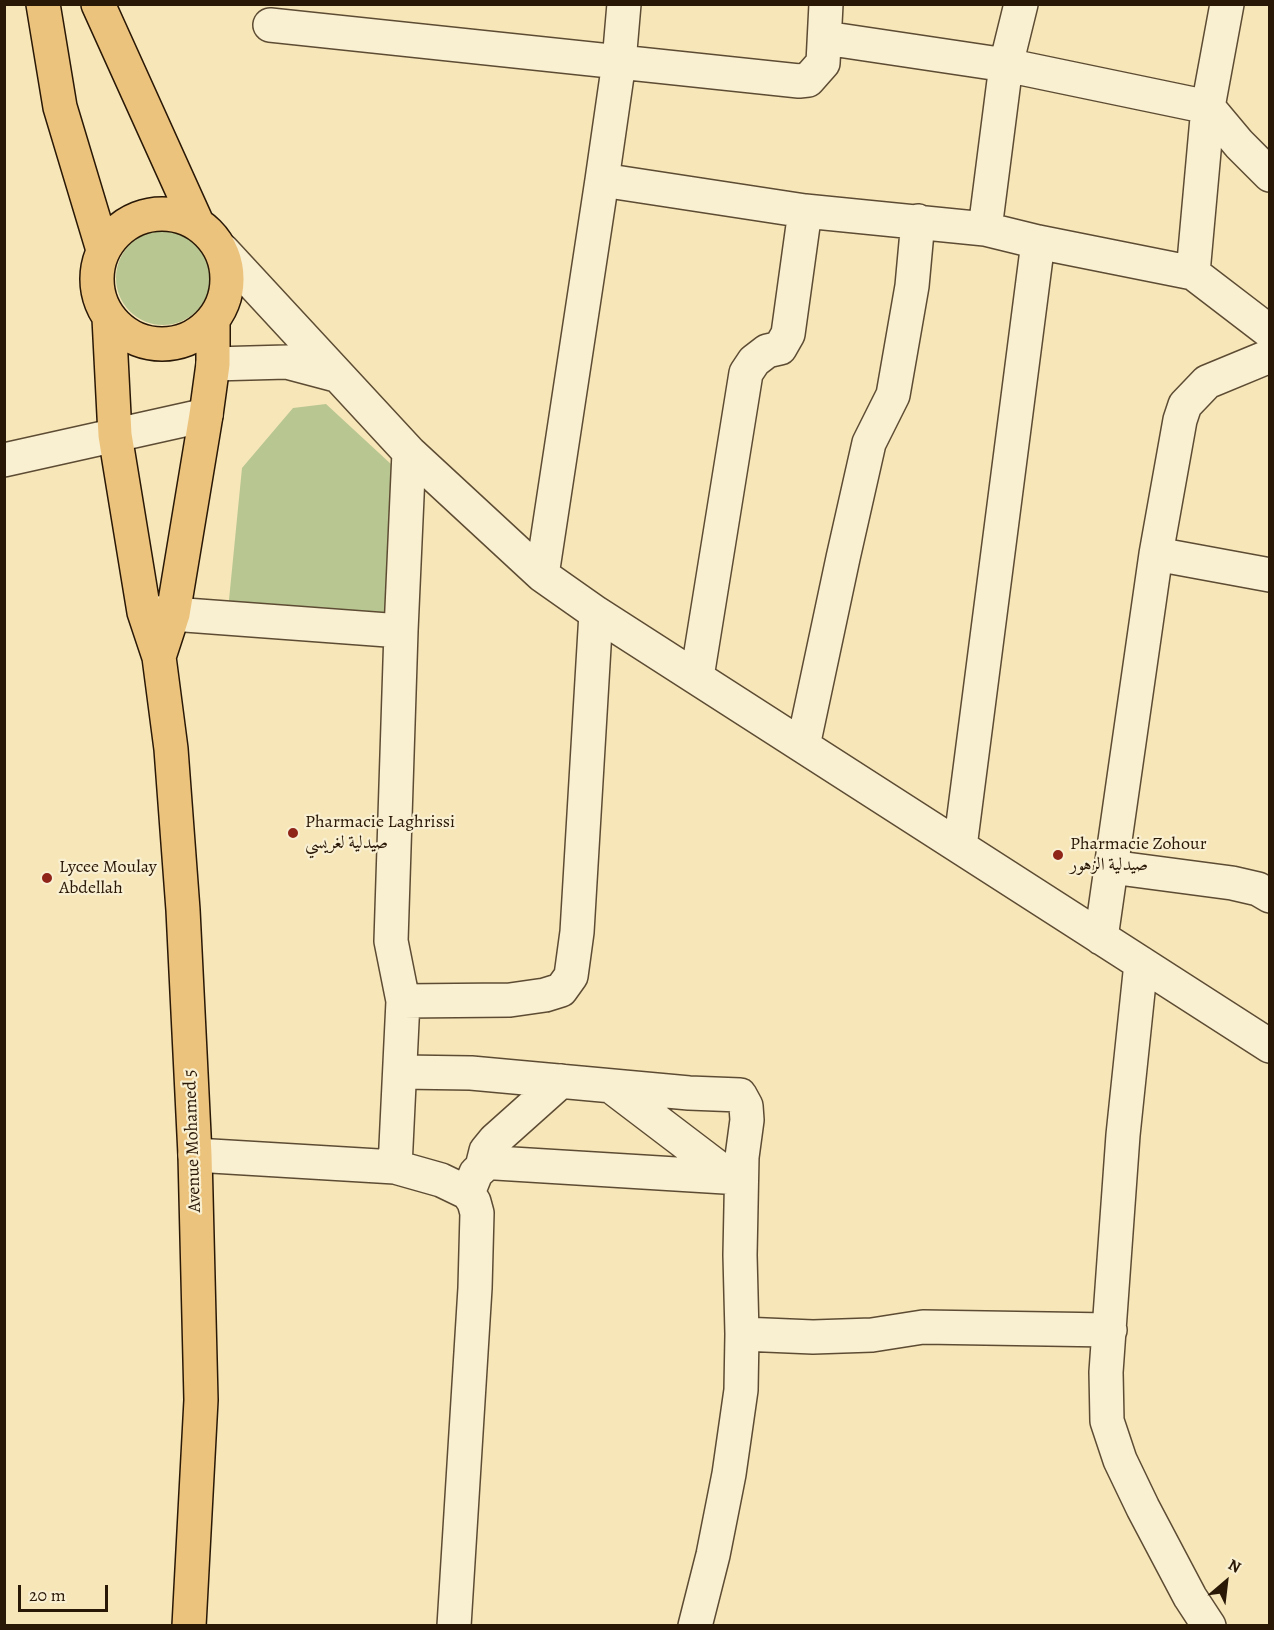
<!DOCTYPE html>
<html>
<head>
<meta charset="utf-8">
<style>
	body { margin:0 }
	#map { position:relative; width:1274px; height:1630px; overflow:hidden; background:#f6e6b8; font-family:Alegreya,serif }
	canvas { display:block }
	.frame { position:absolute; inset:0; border:6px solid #2a1807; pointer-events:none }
	.north { position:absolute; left:1196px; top:1552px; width:60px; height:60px; -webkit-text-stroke:4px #f9efd1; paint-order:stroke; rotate:28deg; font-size:16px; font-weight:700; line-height:24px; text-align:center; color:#2a1807 }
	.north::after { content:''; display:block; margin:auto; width:21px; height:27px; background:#2a1807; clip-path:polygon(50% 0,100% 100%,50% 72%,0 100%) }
	.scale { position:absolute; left:18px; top:1585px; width:90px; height:27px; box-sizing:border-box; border:3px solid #2a1807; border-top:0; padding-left:8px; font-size:18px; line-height:21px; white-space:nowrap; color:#2a1807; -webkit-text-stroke:4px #f9efd1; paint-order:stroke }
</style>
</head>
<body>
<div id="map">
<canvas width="1274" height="1630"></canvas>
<div class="frame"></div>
<div class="north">N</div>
<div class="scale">20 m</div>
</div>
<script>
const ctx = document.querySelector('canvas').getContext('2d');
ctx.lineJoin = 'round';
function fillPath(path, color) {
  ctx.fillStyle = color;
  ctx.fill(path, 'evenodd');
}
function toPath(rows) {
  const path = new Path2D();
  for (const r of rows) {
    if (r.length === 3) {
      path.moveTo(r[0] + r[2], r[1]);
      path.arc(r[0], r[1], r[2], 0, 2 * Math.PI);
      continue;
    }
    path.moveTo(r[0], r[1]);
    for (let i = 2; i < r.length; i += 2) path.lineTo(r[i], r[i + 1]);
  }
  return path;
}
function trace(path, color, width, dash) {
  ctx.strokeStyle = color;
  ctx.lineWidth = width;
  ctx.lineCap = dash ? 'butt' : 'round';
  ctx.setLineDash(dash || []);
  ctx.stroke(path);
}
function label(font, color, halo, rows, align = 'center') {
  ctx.font = font + ' Alegreya,Amiri,serif';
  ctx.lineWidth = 4.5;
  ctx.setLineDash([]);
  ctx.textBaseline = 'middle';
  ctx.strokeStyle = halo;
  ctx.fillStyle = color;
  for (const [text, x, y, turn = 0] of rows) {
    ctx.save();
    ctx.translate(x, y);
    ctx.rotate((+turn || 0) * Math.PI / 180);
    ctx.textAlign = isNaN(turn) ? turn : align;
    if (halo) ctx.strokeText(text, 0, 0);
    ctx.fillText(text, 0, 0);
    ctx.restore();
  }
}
fillPath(toPath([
	[163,278,47],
	[326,404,392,465,385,619,228,610,242,468,293,408]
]), '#b8c692');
const minor = toPath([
	[270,25,799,81,808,80,823,63,826,4],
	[825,38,1006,65,1208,107,1239,144,1270,175],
	[602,180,805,211,985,229,1038,242,1193,273,1270,332],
	[985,229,1006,65,1021,4],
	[222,250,409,452,542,575,596,613,1270,1046],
	[1193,273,1208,107,1227,4],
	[213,364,287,362,336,375],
	[4,460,206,415],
	[1156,554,1270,575],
	[542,575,602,180,619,62,624,4],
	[145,612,401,631],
	[697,677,746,373,754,361,767,351,780,348,788,334,805,211],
	[803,746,843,558,869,443,893,395,912,286,918,221],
	[960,847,1038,242],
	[1111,867,1232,883,1258,889,1270,896],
	[1101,938,1156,554,1180,420,1185,405,1207,382,1270,356],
	[1141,963,1123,1135,1106,1372,1107,1421,1120,1460,1143,1508,1190,1597,1209,1626],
	[403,1001,510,1000,545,995,561,990,571,976,577,932,596,613],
	[401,1072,471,1073,689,1093,740,1095,746,1106,747,1120,742,1157,740,1255,742,1334],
	[612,1087,729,1176],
	[195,1155,395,1167,441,1180,468,1193,474,1202,477,1213,475,1288,454,1626],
	[395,1167,403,1001,391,941,401,631,409,452],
	[482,1167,486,1151,495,1140,561,1081],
	[468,1193,476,1173,487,1163,496,1163,741,1178],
	[695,1626,713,1555,729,1474,741,1390,742,1334,813,1337,872,1335,923,1327,1110,1330]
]);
const major = toPath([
	[43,4,60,107,103,250],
	[98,4,197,223],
	[162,279,65],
	[109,318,115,435,144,612,159,657,171,749,183,910,195,1155,201,1400,189,1626],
	[159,657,173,614,206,415,213,364,213,321]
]);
trace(minor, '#5d4c33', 36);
trace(major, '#2a1807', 36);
trace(minor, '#f9efd1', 33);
trace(major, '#ebc37c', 33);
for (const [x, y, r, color] of [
	[293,833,6,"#8f2418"],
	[1058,855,6,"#8f2418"],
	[47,878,6,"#8f2418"]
]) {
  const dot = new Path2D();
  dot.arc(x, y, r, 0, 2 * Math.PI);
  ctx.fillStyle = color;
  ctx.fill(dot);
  trace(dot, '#f9efd1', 2);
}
label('18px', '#2a1807', '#f9efd1', [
	["Pharmacie Laghrissi",305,823],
	["صيدلية لغريسي",305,844],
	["Pharmacie Zohour",1070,845],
	["صيدلية الزهور",1070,866],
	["Lycee Moulay",59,868],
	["Abdellah",59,889]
], 'left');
label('18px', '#2a1807', '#f9efd1', [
	["Avenue Mohamed 5",193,1141,-92]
]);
</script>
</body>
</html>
